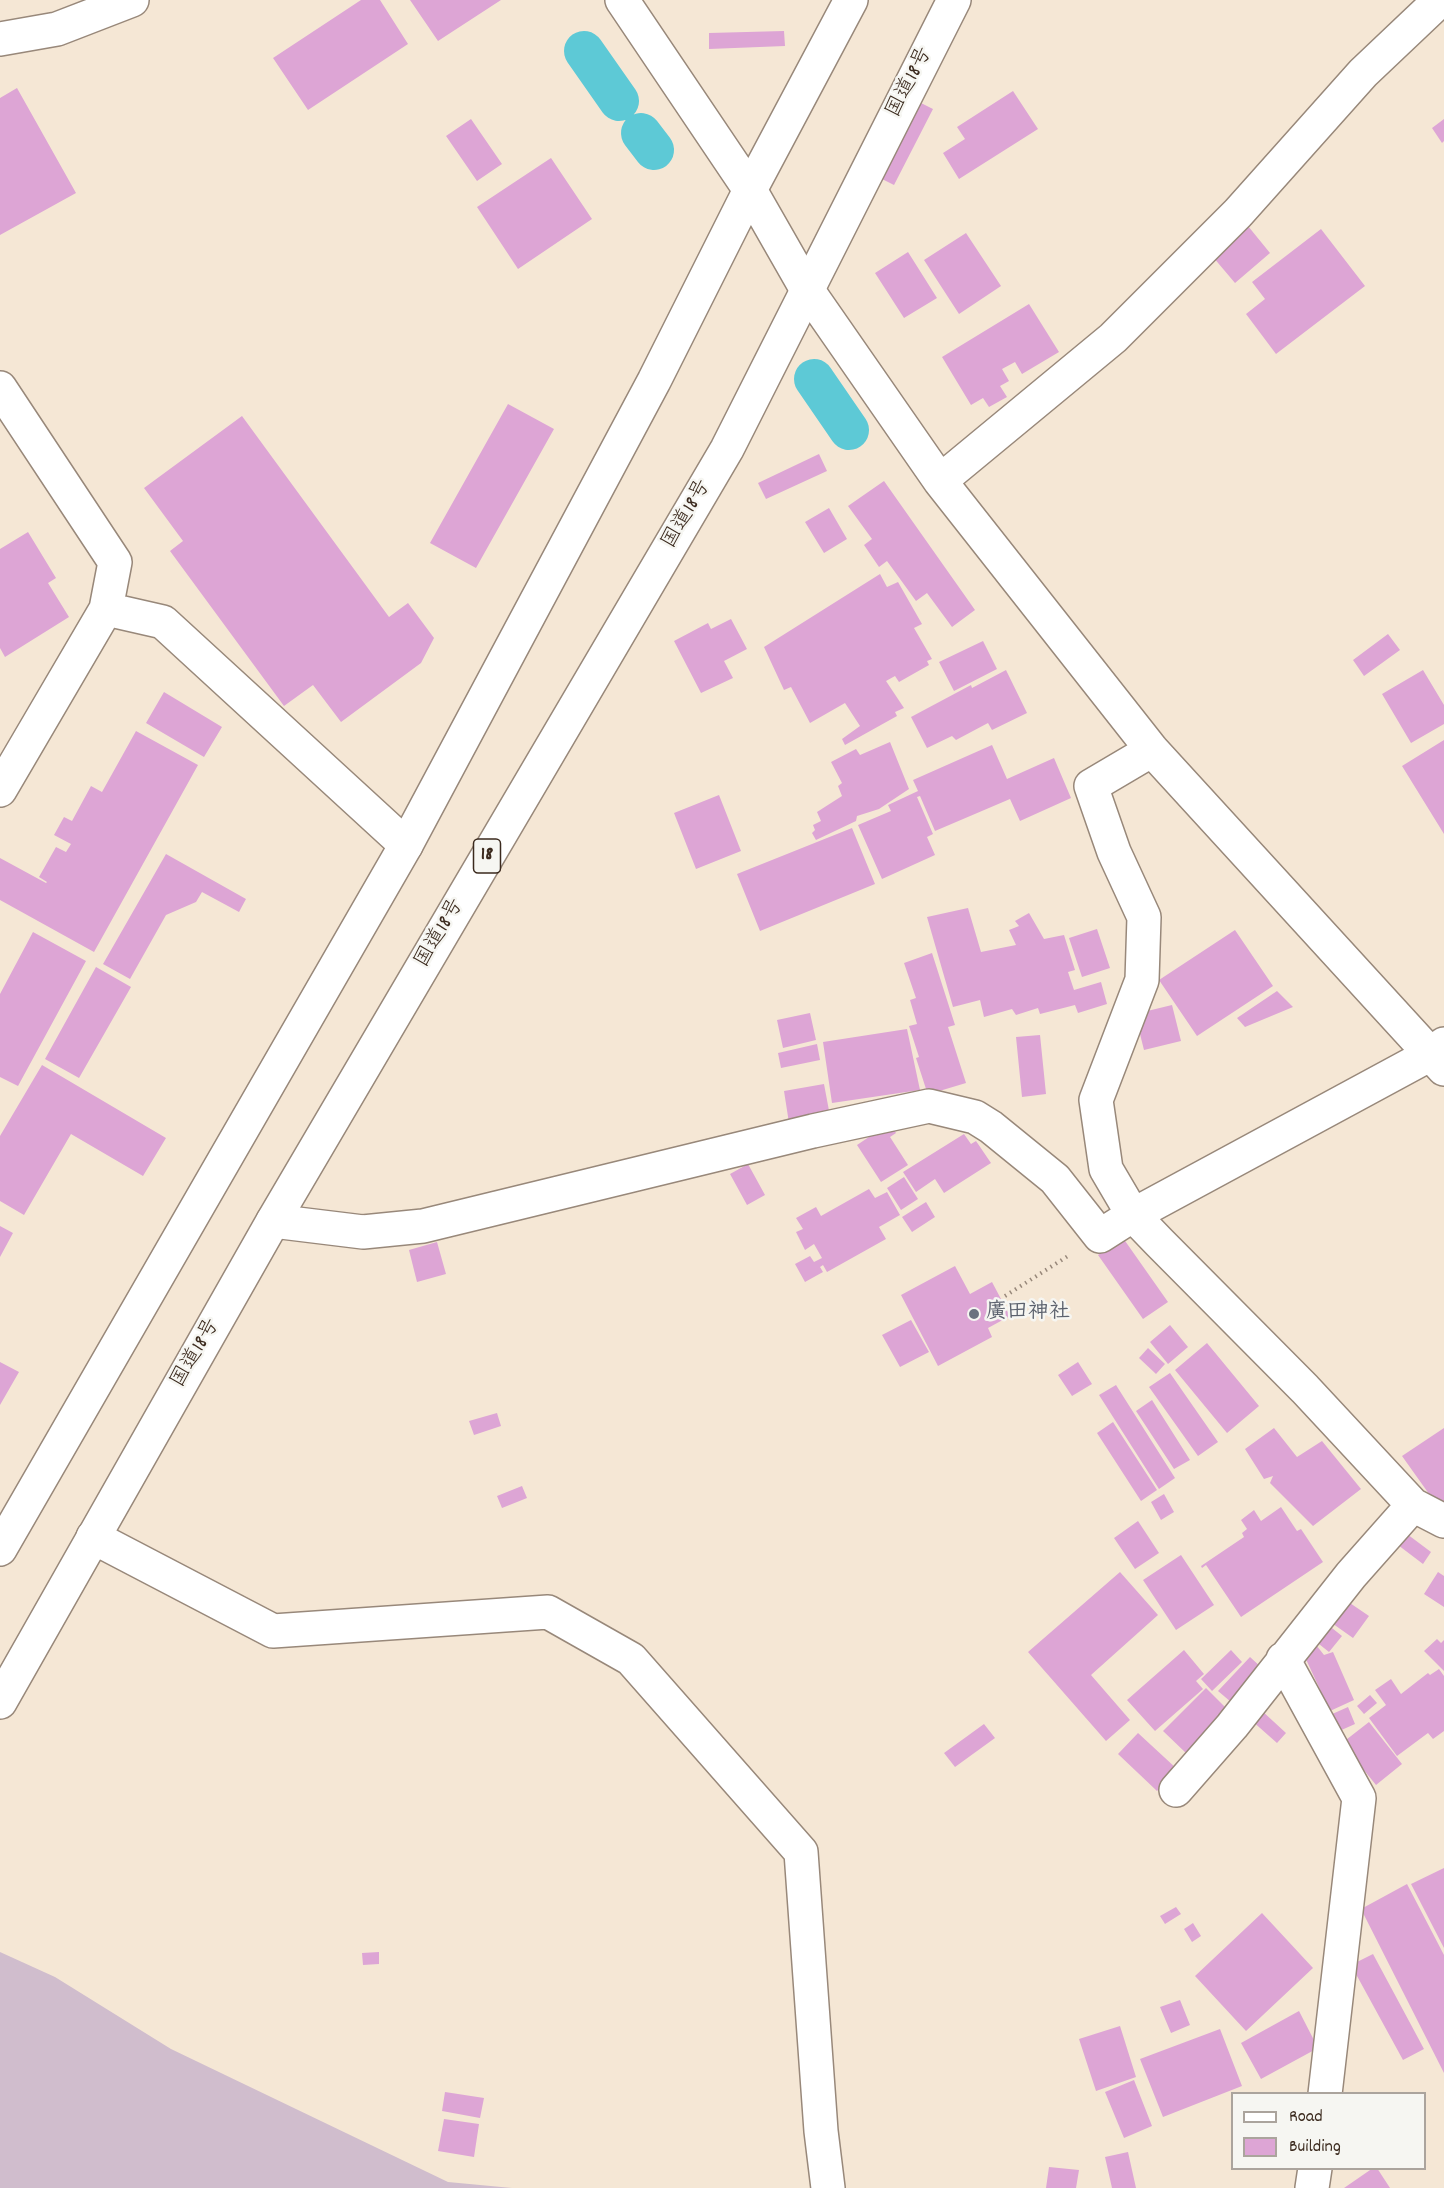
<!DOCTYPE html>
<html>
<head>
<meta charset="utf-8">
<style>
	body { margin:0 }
	#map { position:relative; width:1444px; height:2188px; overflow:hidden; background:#f5e7d5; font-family:Dekko,sans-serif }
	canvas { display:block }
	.legend { position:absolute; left:1231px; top:2092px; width:195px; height:78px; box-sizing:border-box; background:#f6f6f2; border:2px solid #aba49d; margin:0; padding:8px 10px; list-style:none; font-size:18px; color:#3b2a1e }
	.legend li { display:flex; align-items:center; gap:12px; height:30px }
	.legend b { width:30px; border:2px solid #aba49d }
</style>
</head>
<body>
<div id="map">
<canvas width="1444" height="2188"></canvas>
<ul class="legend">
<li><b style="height:8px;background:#fff"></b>Road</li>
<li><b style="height:16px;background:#dda5d5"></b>Building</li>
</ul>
</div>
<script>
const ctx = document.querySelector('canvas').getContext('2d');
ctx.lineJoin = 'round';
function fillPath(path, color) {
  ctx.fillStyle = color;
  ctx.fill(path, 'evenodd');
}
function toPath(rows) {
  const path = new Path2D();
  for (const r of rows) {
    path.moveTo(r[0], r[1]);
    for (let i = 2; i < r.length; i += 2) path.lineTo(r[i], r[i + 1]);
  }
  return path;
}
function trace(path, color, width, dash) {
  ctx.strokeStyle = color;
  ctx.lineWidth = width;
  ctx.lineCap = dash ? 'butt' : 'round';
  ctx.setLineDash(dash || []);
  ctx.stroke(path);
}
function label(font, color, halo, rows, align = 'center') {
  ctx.font = font + ' Dekko,"Klee One",sans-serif';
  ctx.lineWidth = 5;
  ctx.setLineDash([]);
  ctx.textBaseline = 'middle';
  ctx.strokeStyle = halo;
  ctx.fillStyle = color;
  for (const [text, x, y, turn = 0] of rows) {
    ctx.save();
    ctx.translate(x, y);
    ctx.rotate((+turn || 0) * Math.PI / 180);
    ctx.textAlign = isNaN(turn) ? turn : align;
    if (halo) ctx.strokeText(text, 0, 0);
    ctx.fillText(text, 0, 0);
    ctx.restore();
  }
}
fillPath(toPath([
	[0,1952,55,1977,171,2049,448,2182,512,2188,0,2188]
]), '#d0bdcd');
trace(toPath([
	[584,51,619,101],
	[641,133,654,150],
	[814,379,849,430]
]), '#5dc9d6', 40);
fillPath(toPath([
	[361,0,380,0,408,44,308,110,273,58],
	[410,0,501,0,438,41],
	[784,31,785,46,709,49,709,33],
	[17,88,76,193,0,235,0,98],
	[1013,91,1038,129,959,179,943,153,965,139,957,127],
	[919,102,933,109,894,185,880,178],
	[471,119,502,164,477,181,446,136],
	[1444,119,1444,141,1442,143,1432,128],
	[551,158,592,219,518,269,477,207],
	[1248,226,1270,253,1235,283,1213,257],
	[1321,229,1365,286,1276,354,1246,314,1265,299,1252,282],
	[966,233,1001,286,959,314,924,260],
	[908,252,937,298,904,318,875,273],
	[1029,304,1059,352,1022,374,1015,362,1002,369,1009,381,1000,386,1007,397,989,407,983,398,971,405,942,357],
	[508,404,554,429,476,568,430,543],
	[242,416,389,617,408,603,434,638,421,663,341,722,313,685,284,706,170,551,183,541,144,488],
	[819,454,827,471,766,499,758,483],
	[884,481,975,610,952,627,927,593,916,601,887,561,879,567,864,545,872,539,848,506],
	[829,508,847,539,824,553,805,522],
	[28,532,56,578,48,583,69,617,5,657,0,648,0,549],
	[880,574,887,587,898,582,922,624,914,628,932,659,927,661,929,665,899,682,895,676,886,681,904,708,895,712,897,716,845,745,842,739,860,726,845,703,810,723,791,687,784,690,764,647],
	[731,619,747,649,724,661,733,678,701,693,674,641,708,623,711,629],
	[1388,634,1400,650,1364,676,1353,660],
	[983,641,997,669,954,691,939,662],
	[1006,670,1027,713,992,730,988,723,956,740,952,736,927,748,911,717,971,685,972,688],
	[1423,670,1444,705,1444,724,1411,743,1382,694],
	[164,692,222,727,204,757,146,723],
	[136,731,198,765,94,952,0,900,0,858,46,883,47,882,39,877,56,847,66,852,71,844,54,835,64,817,72,821,91,786,102,792],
	[1444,740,1444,834,1402,766],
	[890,742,909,789,879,809,857,816,856,821,816,840,812,833,815,830,813,825,821,821,817,812,842,796,838,786,842,783,831,762,856,749,860,755],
	[992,745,1007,779,1054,758,1071,798,1020,821,1010,799,935,831,920,796,917,797,933,834,927,837,935,855,882,879,858,825,891,811,888,805,918,791,913,780],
	[719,795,741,851,696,869,674,813],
	[852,828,875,884,760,931,737,874],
	[166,854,246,899,239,912,202,892,196,902,166,915,130,979,103,964],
	[968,908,981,952,1016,945,1009,930,1019,926,1015,921,1029,913,1044,939,1064,935,1075,970,1068,972,1074,990,1101,982,1107,1004,1078,1013,1075,1005,1040,1014,1038,1008,1016,1015,1012,1009,984,1017,980,1000,953,1007,927,917],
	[1097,929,1110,968,1082,977,1069,938],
	[1235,930,1273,986,1197,1036,1159,980],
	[33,932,86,961,18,1086,0,1077,0,994],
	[932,953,955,1025,948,1027,966,1083,936,1092,935,1090,927,1092,916,1058,919,1057,909,1026,917,1024,910,1000,916,998,904,963],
	[96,967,131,987,79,1078,45,1059],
	[1277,991,1293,1007,1245,1027,1237,1018],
	[1172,1005,1181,1041,1144,1050,1135,1014],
	[810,1013,816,1040,783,1048,777,1020],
	[907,1029,920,1090,832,1103,823,1042],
	[1040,1035,1046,1094,1022,1097,1016,1037],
	[817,1044,820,1060,781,1068,778,1053],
	[42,1065,166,1138,143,1176,71,1134,24,1215,0,1201,0,1136],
	[824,1084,830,1116,789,1123,784,1091],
	[890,1123,896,1133,890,1137,908,1165,881,1182,857,1145],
	[964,1134,971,1144,976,1141,991,1163,944,1193,935,1179,916,1192,903,1172],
	[748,1164,765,1195,747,1205,730,1174],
	[904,1177,918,1199,901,1210,887,1188],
	[869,1189,875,1198,887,1192,900,1215,879,1227,886,1239,827,1272,823,1265,820,1267,823,1272,805,1282,795,1264,810,1256,814,1262,822,1258,814,1244,805,1250,796,1232,803,1229,796,1218,816,1207,821,1216],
	[926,1202,935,1217,912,1232,902,1217],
	[0,1226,13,1233,0,1257],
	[1123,1238,1168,1302,1143,1319,1098,1255],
	[437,1242,446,1274,417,1282,409,1250],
	[955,1266,970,1294,992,1282,1010,1316,988,1328,992,1337,938,1366,901,1295],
	[911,1320,929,1352,900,1367,882,1335],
	[1170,1325,1188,1347,1168,1364,1150,1342],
	[1207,1343,1259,1406,1227,1433,1175,1370],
	[1148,1348,1165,1364,1156,1374,1139,1358],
	[0,1362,19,1372,0,1405],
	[1078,1362,1092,1384,1072,1396,1058,1375],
	[1170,1373,1218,1442,1198,1456,1149,1387],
	[1116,1385,1175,1478,1159,1489,1099,1395],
	[1152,1400,1190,1460,1174,1469,1136,1411],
	[497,1413,501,1426,474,1435,469,1421],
	[1113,1422,1157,1490,1141,1501,1097,1433],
	[1274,1428,1297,1457,1322,1441,1361,1489,1313,1526,1270,1483,1273,1476,1264,1479,1245,1449],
	[1444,1428,1444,1515,1402,1456],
	[522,1486,527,1498,502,1508,497,1496],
	[1164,1494,1174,1512,1161,1520,1151,1502],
	[1281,1507,1297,1531,1301,1529,1323,1562,1241,1617,1206,1565,1202,1568,1201,1566,1244,1537,1242,1533,1247,1529,1241,1520,1254,1510,1261,1521],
	[1138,1521,1159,1553,1135,1569,1114,1538],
	[1407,1534,1431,1552,1423,1564,1398,1545],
	[1181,1555,1214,1605,1176,1630,1143,1580],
	[1120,1572,1158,1615,1091,1675,1130,1720,1106,1741,1028,1652],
	[1438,1572,1444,1576,1444,1607,1424,1594],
	[1344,1599,1369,1616,1353,1638,1329,1621],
	[1327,1624,1342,1636,1329,1652,1314,1640],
	[1437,1639,1441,1643,1444,1640,1444,1671,1424,1651],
	[1313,1641,1324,1655,1333,1652,1354,1700,1330,1711,1304,1655],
	[1184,1650,1204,1674,1196,1681,1203,1689,1155,1731,1127,1700],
	[1231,1650,1242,1662,1212,1691,1201,1679],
	[1250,1657,1262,1668,1231,1702,1218,1691],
	[1439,1669,1444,1676,1444,1731,1433,1739,1428,1733,1397,1756,1369,1718,1386,1705,1375,1690,1391,1679,1401,1694,1428,1673,1430,1675],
	[1206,1688,1229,1711,1187,1754,1163,1731],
	[1370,1695,1377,1703,1364,1714,1357,1706],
	[1348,1707,1355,1724,1337,1732,1330,1715],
	[1261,1710,1286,1733,1277,1743,1251,1720],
	[1369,1722,1402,1764,1376,1785,1342,1743],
	[984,1724,995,1738,955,1767,944,1753],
	[1138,1733,1177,1769,1157,1791,1118,1754],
	[1444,1868,1444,1948,1411,1884],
	[1407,1884,1444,1955,1444,2073,1361,1909],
	[1176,1907,1181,1914,1165,1924,1160,1916],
	[1262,1913,1313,1968,1246,2031,1195,1976],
	[1193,1923,1201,1936,1192,1942,1184,1929],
	[379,1952,379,1964,363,1965,362,1953],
	[1373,1954,1424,2049,1403,2060,1351,1965],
	[1180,2000,1190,2025,1171,2033,1160,2007],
	[1299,2011,1318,2048,1261,2079,1241,2043],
	[1120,2026,1136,2077,1096,2091,1079,2039],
	[1220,2029,1242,2086,1163,2117,1140,2059],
	[1134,2080,1152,2126,1124,2138,1105,2092],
	[445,2092,484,2098,480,2118,442,2111],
	[444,2119,479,2124,474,2157,438,2151],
	[1128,2152,1136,2188,1112,2188,1105,2157],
	[1049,2167,1079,2170,1076,2188,1046,2188],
	[1373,2168,1377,2168,1390,2188,1344,2188]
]), '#dda5d5');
const minor = toPath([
	[622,0,750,190,806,288,940,481,1152,750,1444,1069],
	[0,39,57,29,132,0],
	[0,388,115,562,106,609,0,790],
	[940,481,1113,338,1238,213,1363,73,1440,0],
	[106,609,163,622,406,845],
	[1152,750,1091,786,1114,852,1144,917,1142,980,1096,1100,1106,1169,1133,1215,1159,1242,1305,1389,1413,1505,1444,1521],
	[273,1221,363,1232,423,1226,813,1131,929,1106,975,1117,991,1127,1055,1179,1100,1236,1133,1215,1429,1055,1444,1044],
	[93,1537,273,1631,548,1612,631,1659,801,1852,821,2131,828,2188],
	[1283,1659,1359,1798,1325,2094],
	[1176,1790,1232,1726,1351,1575,1413,1505],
	[1312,2188,1315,2168]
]);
const highway = toPath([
	[0,1549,406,845,654,381,750,190,851,0],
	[0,1702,273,1221,727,449,954,0]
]);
trace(minor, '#98887a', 36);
trace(highway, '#98887a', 36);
trace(toPath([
	[1005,1296,1068,1256]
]), '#98887a', 4, [1.5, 4.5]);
trace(minor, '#fff', 33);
trace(highway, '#fff', 33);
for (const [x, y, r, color] of [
	[974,1314,6,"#6b7280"]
]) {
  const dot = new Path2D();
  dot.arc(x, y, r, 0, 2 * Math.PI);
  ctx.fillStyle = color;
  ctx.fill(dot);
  trace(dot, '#f6f6f2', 2);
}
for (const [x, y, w] of [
	[487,856,27]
]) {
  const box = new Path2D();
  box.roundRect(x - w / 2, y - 17, w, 34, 4.5);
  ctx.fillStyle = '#f6f6f2';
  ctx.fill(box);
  trace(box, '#3b2a1e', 1.5);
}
label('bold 20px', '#3b2a1e', null, [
	["18",487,856]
]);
label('21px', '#3b2a1e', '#f6f6f2', [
	["国道18号",911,83,-63],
	["国道18号",688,515,-60],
	["国道18号",441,934,-60],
	["国道18号",197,1354,-60]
]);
label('bold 21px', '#5b616d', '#f6f6f2', [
	["廣田神社",986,1314]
], 'left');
</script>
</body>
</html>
